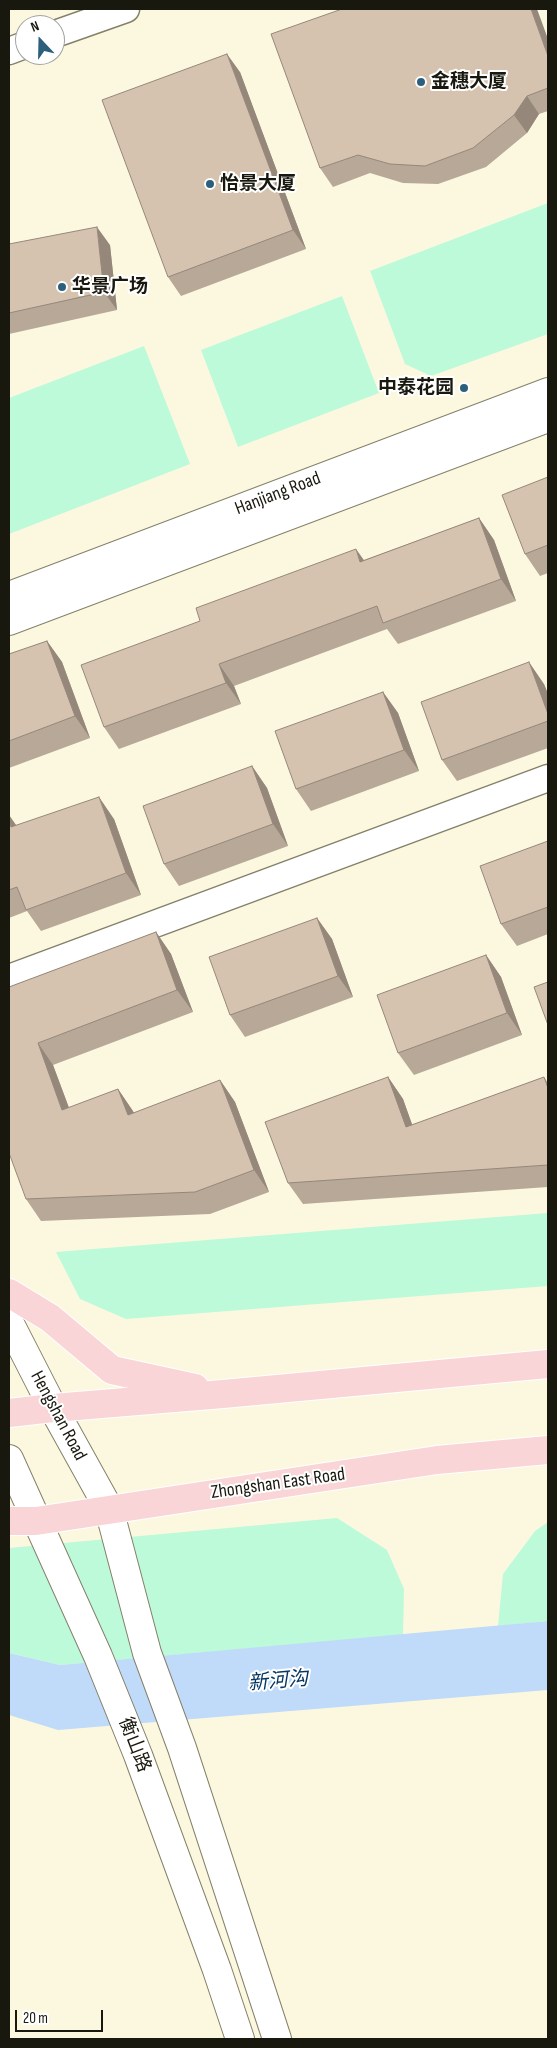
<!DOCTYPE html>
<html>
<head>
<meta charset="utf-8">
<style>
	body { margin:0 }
	#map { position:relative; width:557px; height:2048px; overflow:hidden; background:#fcf8df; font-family:"Sofia Sans Condensed",sans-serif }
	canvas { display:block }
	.frame { position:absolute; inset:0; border:10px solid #19180f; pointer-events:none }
	.north { position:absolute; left:15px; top:15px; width:50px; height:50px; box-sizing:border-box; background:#fff; border:1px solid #a3a39f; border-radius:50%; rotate:339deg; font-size:14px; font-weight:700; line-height:20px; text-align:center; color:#19180f }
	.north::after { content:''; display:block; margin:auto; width:18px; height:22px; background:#2c5f7c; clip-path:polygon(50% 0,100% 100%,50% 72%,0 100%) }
	.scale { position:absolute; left:15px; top:2010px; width:88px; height:22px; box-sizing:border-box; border:2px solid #19180f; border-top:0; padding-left:6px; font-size:15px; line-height:18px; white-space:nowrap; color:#19180f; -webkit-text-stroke:4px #fff; paint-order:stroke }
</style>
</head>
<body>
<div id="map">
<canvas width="557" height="2048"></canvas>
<div class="frame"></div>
<div class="north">N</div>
<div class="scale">20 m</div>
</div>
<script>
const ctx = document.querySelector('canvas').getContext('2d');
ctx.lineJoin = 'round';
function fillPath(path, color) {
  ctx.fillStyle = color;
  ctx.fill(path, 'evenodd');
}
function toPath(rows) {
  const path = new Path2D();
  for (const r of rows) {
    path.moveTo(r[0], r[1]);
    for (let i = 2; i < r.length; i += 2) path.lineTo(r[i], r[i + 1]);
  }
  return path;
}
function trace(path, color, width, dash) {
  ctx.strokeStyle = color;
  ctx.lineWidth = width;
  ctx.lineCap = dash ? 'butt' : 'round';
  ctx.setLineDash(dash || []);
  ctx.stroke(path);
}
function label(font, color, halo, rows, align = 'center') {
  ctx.font = font + ' "Sofia Sans Condensed","Noto Sans SC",sans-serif';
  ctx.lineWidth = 4;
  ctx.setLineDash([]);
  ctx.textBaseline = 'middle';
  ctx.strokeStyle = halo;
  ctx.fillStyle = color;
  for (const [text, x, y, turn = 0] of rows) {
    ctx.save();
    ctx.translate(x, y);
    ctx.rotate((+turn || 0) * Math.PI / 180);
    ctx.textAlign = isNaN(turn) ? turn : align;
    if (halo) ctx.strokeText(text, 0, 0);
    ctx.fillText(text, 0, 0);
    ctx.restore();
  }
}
fillPath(toPath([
	[548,203,548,334,431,376,405,364,370,271],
	[342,296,379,393,238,447,201,350],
	[144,346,190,464,9,534,9,398],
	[548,1213,548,1286,126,1319,80,1299,56,1252],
	[337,1518,387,1550,404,1589,403,1635,60,1665,9,1653,9,1548],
	[548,1522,548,1621,498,1626,503,1574,535,1531]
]), '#bcfada');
fillPath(toPath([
	[548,1621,548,1690,58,1730,9,1715,9,1653,60,1665]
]), '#c0dbf9');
const street = toPath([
	[55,34,126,9],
	[9,51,25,45],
	[9,978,548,778]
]);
const secondary = toPath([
	[9,596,548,392],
	[9,621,548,418],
	[9,1322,53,1408,109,1509,147,1653,182,1748,277,2039],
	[9,1459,98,1656,138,1755,217,1970,240,2039]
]);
const primary = toPath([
	[9,1293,50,1318,112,1370,195,1388],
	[9,1413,53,1408,223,1394,548,1364],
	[9,1521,36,1521,437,1460,548,1450]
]);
trace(street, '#84806a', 29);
trace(secondary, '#84806a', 30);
trace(primary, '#fff', 30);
trace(street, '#fff', 26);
trace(secondary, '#fff', 28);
trace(primary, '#fad5d7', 28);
fillPath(toPath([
	[548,39,548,111,539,114,527,133,486,167,438,184,403,183,370,173,333,187,320,168],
	[240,72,306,249,181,296,168,277],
	[9,244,110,245,117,310,9,334],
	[548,477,548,573,540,576,525,554],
	[479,518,494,540,516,601,398,644,387,629,234,686,241,704,119,749,104,727,364,560],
	[47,641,62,662,90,738,9,768,9,654],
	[544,684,548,694,548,748,457,781,442,760],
	[383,692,398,713,419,771,311,811,296,789],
	[252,766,267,788,288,846,179,886,164,864],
	[9,815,16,825,114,819,141,895,41,931,27,911,9,918],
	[548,841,548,934,517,946,501,924],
	[317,918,332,939,353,997,245,1037,230,1015],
	[156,932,171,954,193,1012,53,1065,69,1108,118,1089,134,1113,220,1080,235,1102,269,1192,210,1214,41,1221,26,1199,9,987],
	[486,955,501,977,522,1035,414,1075,398,1053],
	[388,1077,403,1099,412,1125,544,1077,548,1083,548,1187,303,1204,288,1183]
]), '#b7a897');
fillPath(toPath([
	[531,9,537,9,548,39,548,56],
	[227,54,240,72,306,249,293,230],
	[527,96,539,114,527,133,514,115],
	[97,227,110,245,117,310,104,292],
	[479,518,494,540,516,601,501,579],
	[356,549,371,570,360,562],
	[47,641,62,662,90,738,75,716],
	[529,662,544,684,548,694,548,714],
	[219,664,234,686,241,704,226,683],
	[383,692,398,713,419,771,404,750],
	[252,766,267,788,288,846,273,824],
	[99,797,114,819,141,895,126,873],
	[9,815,20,831,11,827,9,820],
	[317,918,332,939,353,997,338,976],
	[156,932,171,954,193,1012,177,990],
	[486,955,501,977,522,1035,507,1013],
	[38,1043,53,1065,78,1132,62,1110],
	[388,1077,403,1099,421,1149,406,1127],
	[220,1080,235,1102,269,1192,254,1170],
	[118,1089,133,1111,143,1136,128,1115]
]), '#95887b');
const building = toPath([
	[342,9,531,9,548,56,548,88,527,96,514,115,473,148,425,166,390,164,358,155,320,168,271,34,342,9],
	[227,54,293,230,168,277,102,100,227,54],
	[97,227,104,292,9,313,9,244,97,227],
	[548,477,548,545,525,554,502,495,548,477],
	[479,518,501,579,383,623,377,606,219,664,226,683,104,727,81,665,200,621,196,608,356,549,360,562,479,518],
	[47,641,75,716,9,741,9,654,47,641],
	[529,662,548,714,548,721,442,760,421,702,529,662],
	[383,692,404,750,296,789,275,731,383,692],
	[252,766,273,824,164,864,143,806,252,766],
	[99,797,126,873,26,910,17,887,9,890,9,820,11,827,99,797],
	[548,841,548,907,501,924,480,866,548,841],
	[317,918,338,976,230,1015,209,957,317,918],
	[156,932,177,990,38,1043,62,1110,118,1089,128,1115,220,1080,254,1170,195,1192,26,1199,9,1153,9,987,156,932],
	[486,955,507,1013,398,1053,377,995,486,955],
	[548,982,548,1025,534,987,548,982],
	[388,1077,406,1127,544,1077,548,1088,548,1165,288,1183,265,1122,388,1077]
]);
fillPath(building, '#d5c3b0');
trace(building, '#95887b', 1);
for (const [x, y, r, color] of [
	[421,82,5,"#2c5f7c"],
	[210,184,5,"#2c5f7c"],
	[62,287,5,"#2c5f7c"],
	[464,388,5,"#2c5f7c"]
]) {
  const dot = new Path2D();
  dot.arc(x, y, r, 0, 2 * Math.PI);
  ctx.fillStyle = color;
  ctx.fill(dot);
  trace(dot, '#fff', 2);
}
label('bold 19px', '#19180f', '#fff', [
	["金穗大厦",431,82],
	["怡景大厦",220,184],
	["华景广场",72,287],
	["中泰花园",454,388,"right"]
], 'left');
label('19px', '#19180f', '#fff', [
	["Hanjiang Road",278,494,-21],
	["Hengshan Road",58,1416,62],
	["Zhongshan East Road",278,1484,-8],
	["衡山路",134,1745,69]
]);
label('italic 20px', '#063663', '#fff', [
	["新河沟",278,1682,-5]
]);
</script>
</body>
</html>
